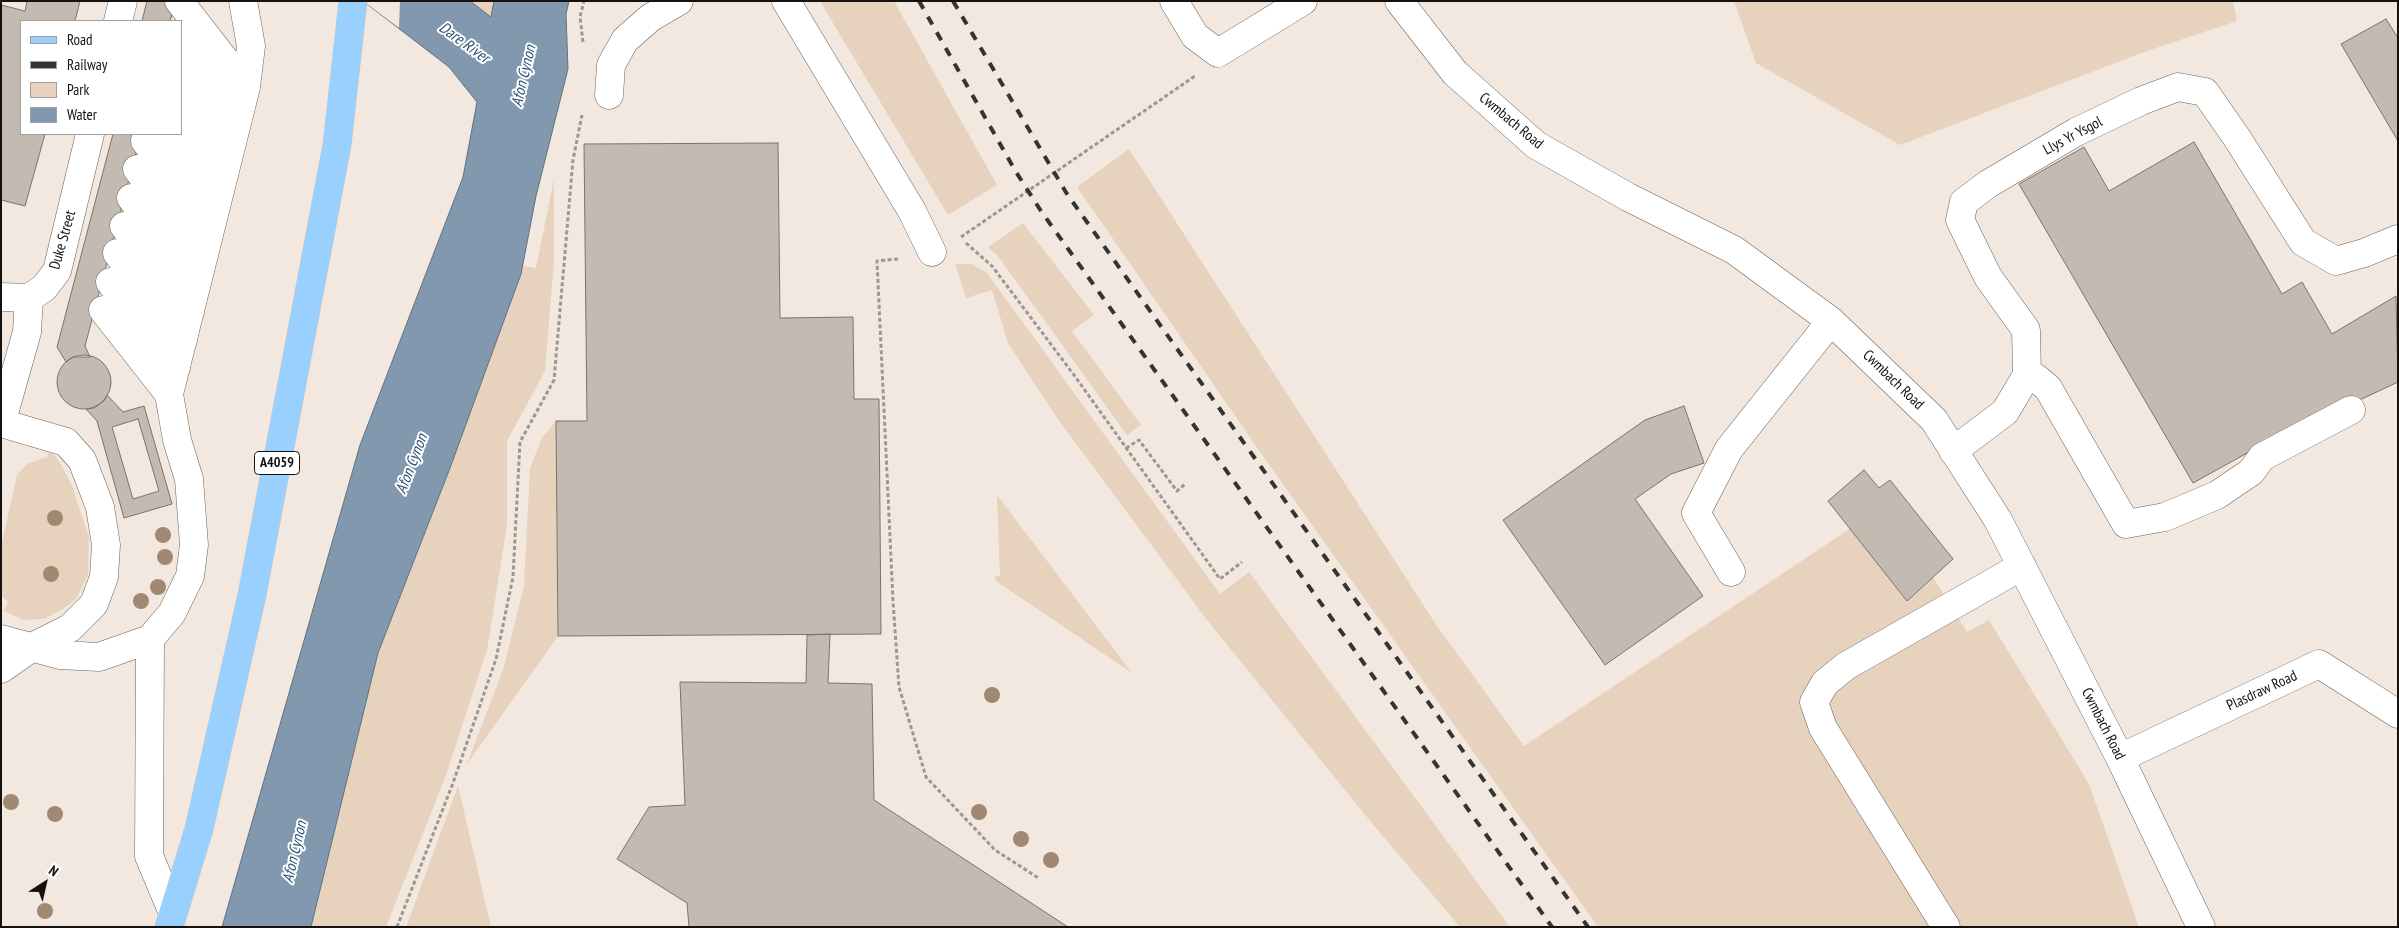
<!DOCTYPE html>
<html>
<head>
<meta charset="utf-8">
<style>
	body { margin:0 }
	#map { position:relative; width:2399px; height:928px; overflow:hidden; background:#f2e8df; font-family:"PT Sans Narrow",sans-serif }
	canvas { display:block }
	.frame { position:absolute; inset:0; border:2px solid #14110e; pointer-events:none }
	.legend { position:absolute; left:20px; top:20px; width:162px; height:115px; box-sizing:border-box; background:#fff; border:1px solid #a1a09f; margin:0; padding:6px 9px; list-style:none; font-size:15px; color:#14110e }
	.legend li { display:flex; align-items:center; gap:10px; height:25px }
	.legend b { width:25px; border:1px solid #a1a09f }
	.north { position:absolute; left:20px; top:858px; width:50px; height:50px; -webkit-text-stroke:4px #fff; paint-order:stroke; rotate:35deg; font-size:14px; font-weight:700; line-height:20px; text-align:center; color:#14110e }
	.north::after { content:''; display:block; margin:auto; width:18px; height:22px; background:#14110e; clip-path:polygon(50% 0,100% 100%,50% 72%,0 100%) }
</style>
</head>
<body>
<div id="map">
<canvas width="2399" height="928"></canvas>
<div class="frame"></div>
<ul class="legend">
<li><b style="height:6px;background:#9ad0fd"></b>Road</li>
<li><b style="height:6px;background:#37332f"></b>Railway</li>
<li><b style="height:14px;background:#e7d2bd"></b>Park</li>
<li><b style="height:14px;background:#8298ae"></b>Water</li>
</ul>
<div class="north">N</div>
</div>
<script>
const ctx = document.querySelector('canvas').getContext('2d');
ctx.lineJoin = 'round';
function fillPath(path, color) {
  ctx.fillStyle = color;
  ctx.fill(path, 'evenodd');
}
function toPath(rows) {
  const path = new Path2D();
  for (const r of rows) {
    if (r.length === 3) {
      path.moveTo(r[0] + r[2], r[1]);
      path.arc(r[0], r[1], r[2], 0, 2 * Math.PI);
      continue;
    }
    path.moveTo(r[0], r[1]);
    for (let i = 2; i < r.length; i += 2) path.lineTo(r[i], r[i + 1]);
  }
  return path;
}
function trace(path, color, width, dash) {
  ctx.strokeStyle = color;
  ctx.lineWidth = width;
  ctx.lineCap = dash ? 'butt' : 'round';
  ctx.setLineDash(dash || []);
  ctx.stroke(path);
}
function label(font, color, halo, rows, align = 'center') {
  ctx.font = font + ' "PT Sans Narrow",sans-serif';
  ctx.lineWidth = 4;
  ctx.setLineDash([]);
  ctx.textBaseline = 'middle';
  ctx.strokeStyle = halo;
  ctx.fillStyle = color;
  for (const [text, x, y, turn = 0] of rows) {
    ctx.save();
    ctx.translate(x, y);
    ctx.rotate((+turn || 0) * Math.PI / 180);
    ctx.textAlign = isNaN(turn) ? turn : align;
    if (halo) ctx.strokeText(text, 0, 0);
    ctx.fillText(text, 0, 0);
    ctx.restore();
  }
}
fillPath(toPath([
	[470,1,494,1,491,17],
	[824,1,894,1,997,185,948,215,821,3],
	[1734,1,2233,1,2237,21,2147,51,1900,145,1756,63],
	[1129,149,1435,623,1524,746,1851,528,1907,601,1933,577,1967,632,1989,620,2089,784,2139,927,1598,927,1265,459,1077,187],
	[554,179,554,260,545,371,507,441,507,525,487,650,445,778,386,927,311,927,378,653,450,468,523,266,536,268],
	[1023,223,1094,315,1072,331,1141,425,1127,435,998,256,988,247],
	[955,264,972,264,987,273,1220,594,1249,572,1510,927,1460,927,1371,822,1207,620,1057,418,1008,343,992,290,966,298],
	[556,421,558,636,467,764,504,667,524,585,530,468,542,438],
	[49,452,55,456,62,466,72,486,89,537,88,575,76,599,63,609,44,619,24,620,4,611,8,602,1,595,1,547,17,475,27,464,47,457],
	[997,495,1132,673,996,581,995,576,1000,576],
	[458,786,491,927,406,927]
]), '#e7d2bd');
const water = toPath([
	[363,1,470,1,491,17,494,1,569,1,566,14,568,69,536,196,521,274,450,468,378,653,311,927,222,927,360,445,463,177,477,102,449,67,363,1]
]);
fillPath(water, '#8298ae');
trace(water, '#61707e', 1);
fillPath(toPath([
	[363,1,400,1,399,28]
]), '#f2e8df');
const building = toPath([
	[27,1,80,1,75,21,21,21,21,134,45,134,25,206,1,200,1,5,25,11,27,1],
	[147,1,176,1,170,21,142,21,147,1],
	[2386,19,2398,38,2398,141,2341,44,2386,19],
	[113,134,141,134,85,346,90,357,73,357,66,362,57,347,113,134],
	[2194,142,2282,294,2302,282,2332,334,2396,296,2398,382,2249,452,2193,483,2019,184,2084,147,2109,191,2194,142],
	[778,143,780,318,853,317,854,399,879,399,881,634,558,636,556,421,587,421,584,144,778,143],
	[84,382,27],
	[107,395,123,412,144,406,172,504,124,518,97,421,86,409,94,408,104,401,107,395],
	[1684,406,1704,463,1671,474,1635,499,1703,596,1605,665,1503,520,1645,420,1684,406],
	[138,419,159,491,133,499,112,427,138,419],
	[1864,470,1879,488,1890,480,1953,559,1907,601,1828,501,1864,470],
	[830,634,828,683,872,684,874,800,1068,927,689,927,687,903,617,859,649,807,685,805,680,682,806,683,807,635,830,634]
]);
fillPath(building, '#c3bab1');
trace(building, '#7b736b', 1);
const minor = toPath([
	[179,1,246,87],
	[786,1,912,211,932,252],
	[1174,1,1195,36,1218,53,1303,1],
	[1399,1,1455,73,1536,145,1628,197,1734,250,1831,321,1934,420,1998,520,2120,758,2201,927],
	[118,21,123,1],
	[181,40,239,115],
	[181,78,232,144],
	[609,95,611,65,625,40,650,18,679,1],
	[181,115,225,171],
	[167,134,218,199],
	[145,141,211,227],
	[137,169,204,256],
	[131,198,197,283],
	[124,226,190,312],
	[117,253,183,340],
	[110,282,176,368],
	[1,297,29,298],
	[103,310,169,394],
	[2027,375,2036,378,2048,388,2126,524,2165,517,2217,495,2251,472,2262,457,2351,410],
	[1,424,27,332,29,298,44,288,57,271,90,134],
	[1953,451,2005,412,2027,375,2026,330,1988,277,1960,220,1964,202,1988,184,2076,132,2141,101,2178,87,2205,92,2237,138,2303,242,2336,261,2364,253,2398,239],
	[1731,572,1696,513,1729,449,1831,321],
	[1,639,60,655,99,657,150,639,172,613,190,576,194,545,189,479,177,440,169,394,246,87,251,46,243,1],
	[150,639,149,856,173,913],
	[1,669,34,646,70,628,94,604,104,577,106,545,100,507,82,460,66,442,1,423],
	[2120,758,2319,664,2398,714],
	[1946,927,1823,728,1814,702,1825,683,1846,666,2022,566]
]);
const major = toPath([
	[169,927,199,829,252,595,337,145,353,1]
]);
trace(minor, '#6a625a', 29);
trace(major, '#cbcbca', 29);
trace(toPath([
	[583,42,580,17,584,1],
	[961,237,1195,76],
	[966,243,992,266,1074,375,1220,579,1242,562],
	[898,259,877,261,893,601,899,687,926,777,995,850,1040,879],
	[1126,448,1139,440,1177,491,1185,484],
	[397,927,453,783,496,659,513,577,520,442,554,380,573,160,582,115]
]), '#9e9790', 3, [4, 2.5]);
trace(minor, '#fff', 28);
trace(major, '#9ad0fd', 28);
trace(toPath([
	[919,1,1016,172,1041,211,1552,927],
	[953,1,1067,194,1588,927]
]), '#37332f', 4, [9, 9]);
ctx.fillStyle = '#a18971';
for (const [x, y] of [
	[55,518],
	[163,535],
	[165,557],
	[51,574],
	[158,587],
	[141,601],
	[992,695],
	[11,802],
	[979,812],
	[55,814],
	[1021,839],
	[1051,860],
	[45,911]
]) {
  ctx.beginPath();
  ctx.arc(x, y, 8, 0, 2 * Math.PI);
  ctx.fill();
}
for (const [x, y, w] of [
	[277,463,45]
]) {
  const box = new Path2D();
  box.roundRect(x - w / 2, y - 11.5, w, 23, 4);
  ctx.fillStyle = '#fff';
  ctx.fill(box);
  trace(box, '#14110e', 1);
}
label('bold 14px', '#14110e', null, [
	["A4059",277,463]
]);
label('15px', '#14110e', '#fff', [
	["Cwmbach Road",1511,121,40],
	["Llys Yr Ysgol",2073,136,-28],
	["Duke Street",63,240,-74],
	["Cwmbach Road",1893,380,44],
	["Plasdraw Road",2262,691,-25],
	["Cwmbach Road",2103,724,63]
]);
label('italic 16px', '#2d5274', '#fff', [
	["Dare River",464,43,36],
	["Afon Cynon",524,76,-77],
	["Afon Cynon",412,464,-69],
	["Afon Cynon",295,852,-77]
]);
</script>
</body>
</html>
